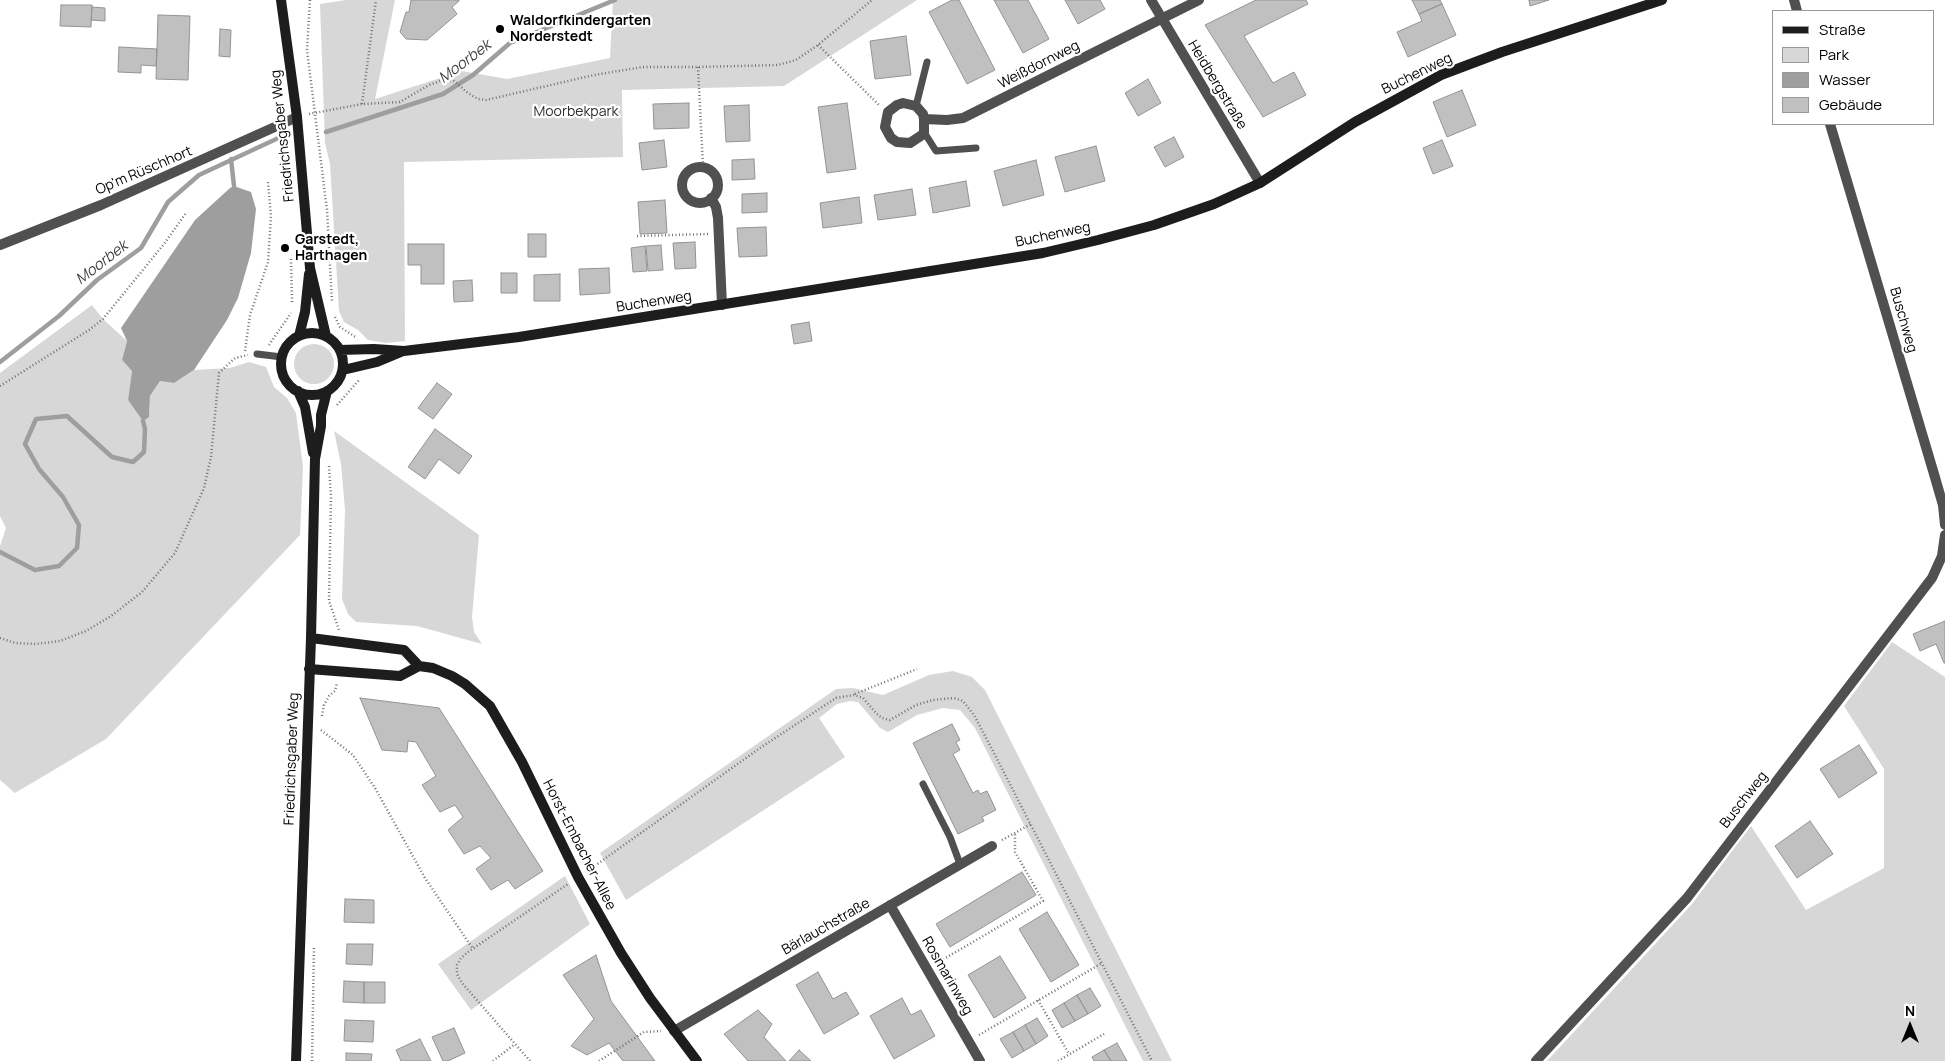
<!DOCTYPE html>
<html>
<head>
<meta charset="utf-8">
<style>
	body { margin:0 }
	#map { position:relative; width:1945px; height:1061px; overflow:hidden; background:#fff; font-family:Manrope,sans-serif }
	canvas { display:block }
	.legend { position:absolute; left:1772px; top:10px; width:162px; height:115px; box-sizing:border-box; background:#fff; border:1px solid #999; margin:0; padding:6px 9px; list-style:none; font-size:15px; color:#000 }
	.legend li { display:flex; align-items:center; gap:10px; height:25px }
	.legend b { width:25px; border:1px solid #999 }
	.north { position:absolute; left:1885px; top:1001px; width:50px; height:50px; -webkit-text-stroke:4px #fff; paint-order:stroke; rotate:0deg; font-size:14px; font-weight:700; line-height:20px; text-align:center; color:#000 }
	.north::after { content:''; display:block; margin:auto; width:18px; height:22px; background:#000; clip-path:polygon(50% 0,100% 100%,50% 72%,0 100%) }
</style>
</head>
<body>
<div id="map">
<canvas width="1945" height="1061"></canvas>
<ul class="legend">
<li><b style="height:6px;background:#1d1d1d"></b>Straße</li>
<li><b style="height:14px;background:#d7d7d7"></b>Park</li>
<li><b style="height:14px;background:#9e9e9e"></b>Wasser</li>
<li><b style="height:14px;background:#c0c0c0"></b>Gebäude</li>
</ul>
<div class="north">N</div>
</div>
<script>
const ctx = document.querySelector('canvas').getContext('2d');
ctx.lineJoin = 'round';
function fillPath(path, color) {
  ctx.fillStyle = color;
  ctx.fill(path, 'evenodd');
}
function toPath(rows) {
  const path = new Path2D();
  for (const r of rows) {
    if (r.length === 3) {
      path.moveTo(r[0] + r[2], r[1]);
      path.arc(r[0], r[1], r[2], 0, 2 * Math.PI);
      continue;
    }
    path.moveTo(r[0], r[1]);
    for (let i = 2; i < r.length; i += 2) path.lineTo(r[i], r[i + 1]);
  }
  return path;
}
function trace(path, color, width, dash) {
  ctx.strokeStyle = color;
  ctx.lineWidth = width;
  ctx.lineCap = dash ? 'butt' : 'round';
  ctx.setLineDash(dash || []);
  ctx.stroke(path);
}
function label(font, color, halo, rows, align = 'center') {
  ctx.font = font + ' Manrope,sans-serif';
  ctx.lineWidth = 4.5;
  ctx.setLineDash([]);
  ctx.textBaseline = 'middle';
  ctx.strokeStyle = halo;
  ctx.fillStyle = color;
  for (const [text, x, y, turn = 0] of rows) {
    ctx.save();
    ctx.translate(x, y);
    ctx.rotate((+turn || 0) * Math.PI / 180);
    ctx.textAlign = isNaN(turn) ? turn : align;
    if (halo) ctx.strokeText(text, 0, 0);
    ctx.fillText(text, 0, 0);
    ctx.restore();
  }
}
fillPath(toPath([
	[346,0,395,0,375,99,462,71,507,79,610,58,613,0,917,0,784,86,622,90,623,157,404,162,405,341,386,343,368,340,358,330,344,322,339,311,330,164,325,143,320,4],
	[92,305,103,319,127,341,122,360,132,371,128,400,149,417,150,396,160,381,174,383,194,370,230,368,249,362,266,367,274,387,287,398,296,413,303,467,300,535,106,739,15,793,0,780,0,546,6,528,0,516,0,373],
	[314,364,20],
	[334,431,479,535,472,617,474,632,482,644,417,626,356,622,348,614,342,599,345,510,341,464],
	[1892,642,1945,677,1945,1061,1547,1061,1692,904,1751,826,1806,910,1884,868,1884,769,1844,706],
	[953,671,972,677,985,690,1172,1061,1143,1061,975,728,960,710,943,708,917,715,888,732,880,728,858,702,850,701,837,704,819,718,845,757,626,900,600,853,836,689,853,688,883,695,929,675],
	[565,876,590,924,471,1010,438,964]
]), '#d7d7d7');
fillPath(toPath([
	[234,186,251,192,256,209,251,253,238,298,227,320,194,370,174,383,160,381,150,396,149,417,143,421,128,400,132,371,122,360,127,341,121,328,195,220,230,188]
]), '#9e9e9e');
trace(toPath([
	[326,132,443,94,473,75,510,43,615,0],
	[231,159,234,186],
	[0,362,59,316,97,280,141,248,168,202,199,175,287,134],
	[0,552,35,570,59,566,77,548,79,525,63,497,39,469,25,444,36,419,67,416,112,457,133,462,144,452,145,429,143,421]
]), '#9e9e9e', 4.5);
const building = toPath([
	[411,0,459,0,459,1,452,7,457,14,427,40,406,39,400,32,406,12,409,12,411,0],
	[952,0,959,0,995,70,967,84,929,12,952,0],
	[994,0,1028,0,1049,39,1023,53,994,0],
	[1065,0,1100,0,1105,9,1078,24,1065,0],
	[1256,0,1306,0,1308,4,1244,36,1273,83,1294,72,1306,95,1263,117,1205,25,1256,0],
	[1412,0,1440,0,1442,4,1419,14,1412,0],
	[1529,0,1549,0,1530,6,1529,0],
	[1442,4,1456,35,1408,57,1397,32,1422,21,1419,14,1442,4],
	[61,5,92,5,91,27,60,26,61,5],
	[92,7,105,8,105,21,91,20,92,7],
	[158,15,190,16,188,80,156,79,158,15],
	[220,29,231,30,230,57,219,56,220,29],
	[906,36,911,75,875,79,870,41,906,36],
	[119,47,157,49,156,66,141,65,141,73,118,72,119,47],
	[1148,79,1161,103,1138,116,1125,93,1148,79],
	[1462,90,1476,125,1447,137,1433,102,1462,90],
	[689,103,689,128,654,129,653,104,689,103],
	[847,103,856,169,827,173,818,107,847,103],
	[749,105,750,141,726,142,724,106,749,105],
	[1174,137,1184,157,1165,167,1154,147,1174,137],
	[664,140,667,167,642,170,639,143,664,140],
	[1442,140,1453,166,1433,174,1423,148,1442,140],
	[1096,146,1105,181,1065,192,1055,157,1096,146],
	[754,159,755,179,732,180,732,160,754,159],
	[1036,160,1044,195,1003,206,994,171,1036,160],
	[966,181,970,206,933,213,929,188,966,181],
	[912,189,916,215,878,220,874,195,912,189],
	[767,193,767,212,742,213,742,194,767,193],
	[859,197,862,223,823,228,820,203,859,197],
	[665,200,667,233,640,234,638,202,665,200],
	[766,227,767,256,739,257,737,228,766,227],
	[528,234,546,234,546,257,528,257,528,234],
	[695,242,696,268,675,269,673,243,695,242],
	[408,244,444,244,444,284,421,284,421,265,408,265,408,244],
	[661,245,663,270,648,271,646,246,661,245],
	[645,246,647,271,633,272,631,248,645,246],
	[609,268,610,293,580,295,579,269,609,268],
	[501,273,517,273,517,293,501,293,501,273],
	[560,274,560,301,534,301,534,275,560,274],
	[472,280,473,301,454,302,453,281,472,280],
	[809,322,812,341,794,344,791,325,809,322],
	[437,383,452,394,433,419,418,408,437,383],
	[435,429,472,456,459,474,439,459,425,479,408,467,435,429],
	[1945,621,1945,663,1944,663,1936,644,1920,651,1913,634,1945,621],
	[360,698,439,708,543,871,515,889,508,880,491,890,476,869,491,858,480,846,464,854,448,830,463,817,455,805,440,812,422,785,436,776,416,742,408,741,407,752,382,750,360,698],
	[952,724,960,740,956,742,960,750,953,754,973,793,978,790,980,794,987,791,996,810,982,817,984,821,958,834,913,743,952,724],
	[1859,745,1877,773,1839,798,1820,769,1859,745],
	[1810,821,1833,854,1797,878,1775,846,1810,821],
	[1022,872,1036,895,950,947,936,924,1022,872],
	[345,899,374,900,374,923,344,922,345,899],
	[1047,912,1079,965,1051,982,1019,929,1047,912],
	[347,944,373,944,372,965,346,964,347,944],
	[596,955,611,1001,655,1061,623,1061,609,1043,587,1055,571,1046,594,1019,563,975,596,955],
	[1000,956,1026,998,994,1018,968,975,1000,956],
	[818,972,833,999,846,992,859,1014,824,1034,796,985,818,972],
	[344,981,364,982,364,1003,343,1002,344,981],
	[364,982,385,982,385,1003,364,1003,364,982],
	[1090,988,1101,1006,1088,1014,1077,995,1090,988],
	[1077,995,1088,1014,1075,1021,1064,1003,1077,995],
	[902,998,911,1015,921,1010,935,1036,894,1059,870,1016,902,998],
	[1064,1003,1075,1021,1062,1028,1052,1010,1064,1003],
	[758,1010,772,1024,764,1037,786,1061,748,1061,724,1034,758,1010],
	[1037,1018,1048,1036,1036,1044,1025,1025,1037,1018],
	[345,1020,374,1021,373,1042,344,1041,345,1020],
	[1025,1025,1036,1044,1024,1051,1013,1032,1025,1025],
	[454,1028,465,1053,448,1061,443,1061,432,1037,454,1028],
	[1013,1032,1024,1051,1012,1058,1000,1039,1013,1032],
	[420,1039,431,1061,401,1061,396,1050,420,1039],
	[1117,1043,1127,1061,1111,1061,1104,1050,1117,1043],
	[799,1050,811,1061,789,1061,799,1050],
	[1104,1050,1111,1061,1094,1061,1092,1057,1104,1050],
	[346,1053,372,1054,371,1061,346,1061,346,1053]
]);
fillPath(building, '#c0c0c0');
trace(building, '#949494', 1);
trace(toPath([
	[310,0,307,50,327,210,332,302],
	[818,45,879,105],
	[698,67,703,167],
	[362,104,376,0],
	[309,114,362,104,400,102,429,85,440,81,454,81,468,93,478,99,486,100,594,75,643,67,698,67,778,65,796,60,818,45,872,0],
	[637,236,708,234],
	[291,259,292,302],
	[335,317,340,327,357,338],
	[269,345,291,313],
	[245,351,250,315,268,262,271,216,268,182],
	[0,386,89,330,103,319,164,244,186,213],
	[337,405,360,379],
	[329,466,331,497,329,601,339,630],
	[0,638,15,643,36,644,60,641,86,631,111,616,142,592,175,553,204,488,211,457,219,373,235,358,248,355],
	[855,694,917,669],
	[322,716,324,705,329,696,335,691,337,683],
	[321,730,353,755,375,788,425,878,473,949],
	[1002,840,1031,824],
	[589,870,760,748,836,698,854,695,863,698,876,713,882,718,890,720,916,705,933,700,954,698,963,701,974,715,995,755,1152,1061],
	[937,963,1043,901,1015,852,1015,833],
	[1038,1000,1069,1054],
	[979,1035,1102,963],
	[312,1061,314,946],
	[493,1061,515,1044],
	[530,1061,462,983,457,974,457,965,461,958,468,952,568,884],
	[599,1061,644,1032,661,1031],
	[1058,1061,1104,1034]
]), '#727272', 2.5, [1, 2.5]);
trace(toPath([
	[916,106,927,62],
	[924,132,936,151,976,148],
	[257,354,282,357],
	[923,784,950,837,960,864]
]), '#505050', 7);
trace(toPath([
	[1151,0,1260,183],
	[1794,0,1797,11],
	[924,119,924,132,922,135,910,143,897,142,891,138,885,127,888,112,897,105,903,103,916,106,923,114,924,119,947,120,963,118,1199,0],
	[1830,124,1934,474,1943,505,1945,525],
	[700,185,18],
	[711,198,716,207,718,218,722,305],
	[0,245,101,205,297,117],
	[890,905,980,1061],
	[674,1031,992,846],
	[1536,1061,1687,898,1932,578,1942,556,1945,535]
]), '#505050', 10);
trace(toPath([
	[281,0,297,117,310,268,326,336],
	[312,364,31],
	[299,336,305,312,309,274],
	[340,350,374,349,404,351,519,337,1043,253,1098,240,1154,225,1214,204,1260,183,1355,122,1441,75,1502,52,1662,0],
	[343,370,377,362,401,352],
	[298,391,305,407,313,453],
	[311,638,404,650,419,666,433,668,452,676,465,684,490,706,522,762,578,877,621,953,650,998,697,1061],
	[309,669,400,676,419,666],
	[296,1061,311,638,315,459,321,426,321,415,327,391]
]), '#1d1d1d', 10);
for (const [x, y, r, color] of [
	[500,29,5,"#000"],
	[285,248,5,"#000"]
]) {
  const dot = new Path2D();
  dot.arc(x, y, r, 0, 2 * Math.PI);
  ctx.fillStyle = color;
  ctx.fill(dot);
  trace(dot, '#fff', 2);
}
label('bold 14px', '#000', '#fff', [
	["Waldorfkindergarten",510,21],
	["Norderstedt",510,37],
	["Garstedt,",295,240],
	["Harthagen",295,256]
], 'left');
label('14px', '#000', '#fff', [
	["Weißdornweg",1039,65,-27],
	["Buchenweg",1417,74,-26],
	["Heidbergstraße",1217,85,59],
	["Friedrichsgaber Weg",283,136,-96],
	["Op'm Rüschhort",144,171,-23],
	["Buchenweg",1053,235,-12],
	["Buchenweg",654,302,-9],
	["Buschweg",1903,320,74],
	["Friedrichsgaber Weg",292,759,-88],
	["Buschweg",1744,800,-52],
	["Horst-Embacher-Allee",579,845,63],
	["Bärlauchstraße",826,927,-30],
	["Rosmarinweg",947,976,60]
]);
label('14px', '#2e2e2e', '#fff', [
	["Moorbekpark",576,112]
]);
label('italic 15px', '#3f3f3f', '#fff', [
	["Moorbek",465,62,-37],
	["Moorbek",102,263,-38]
]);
</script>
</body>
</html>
